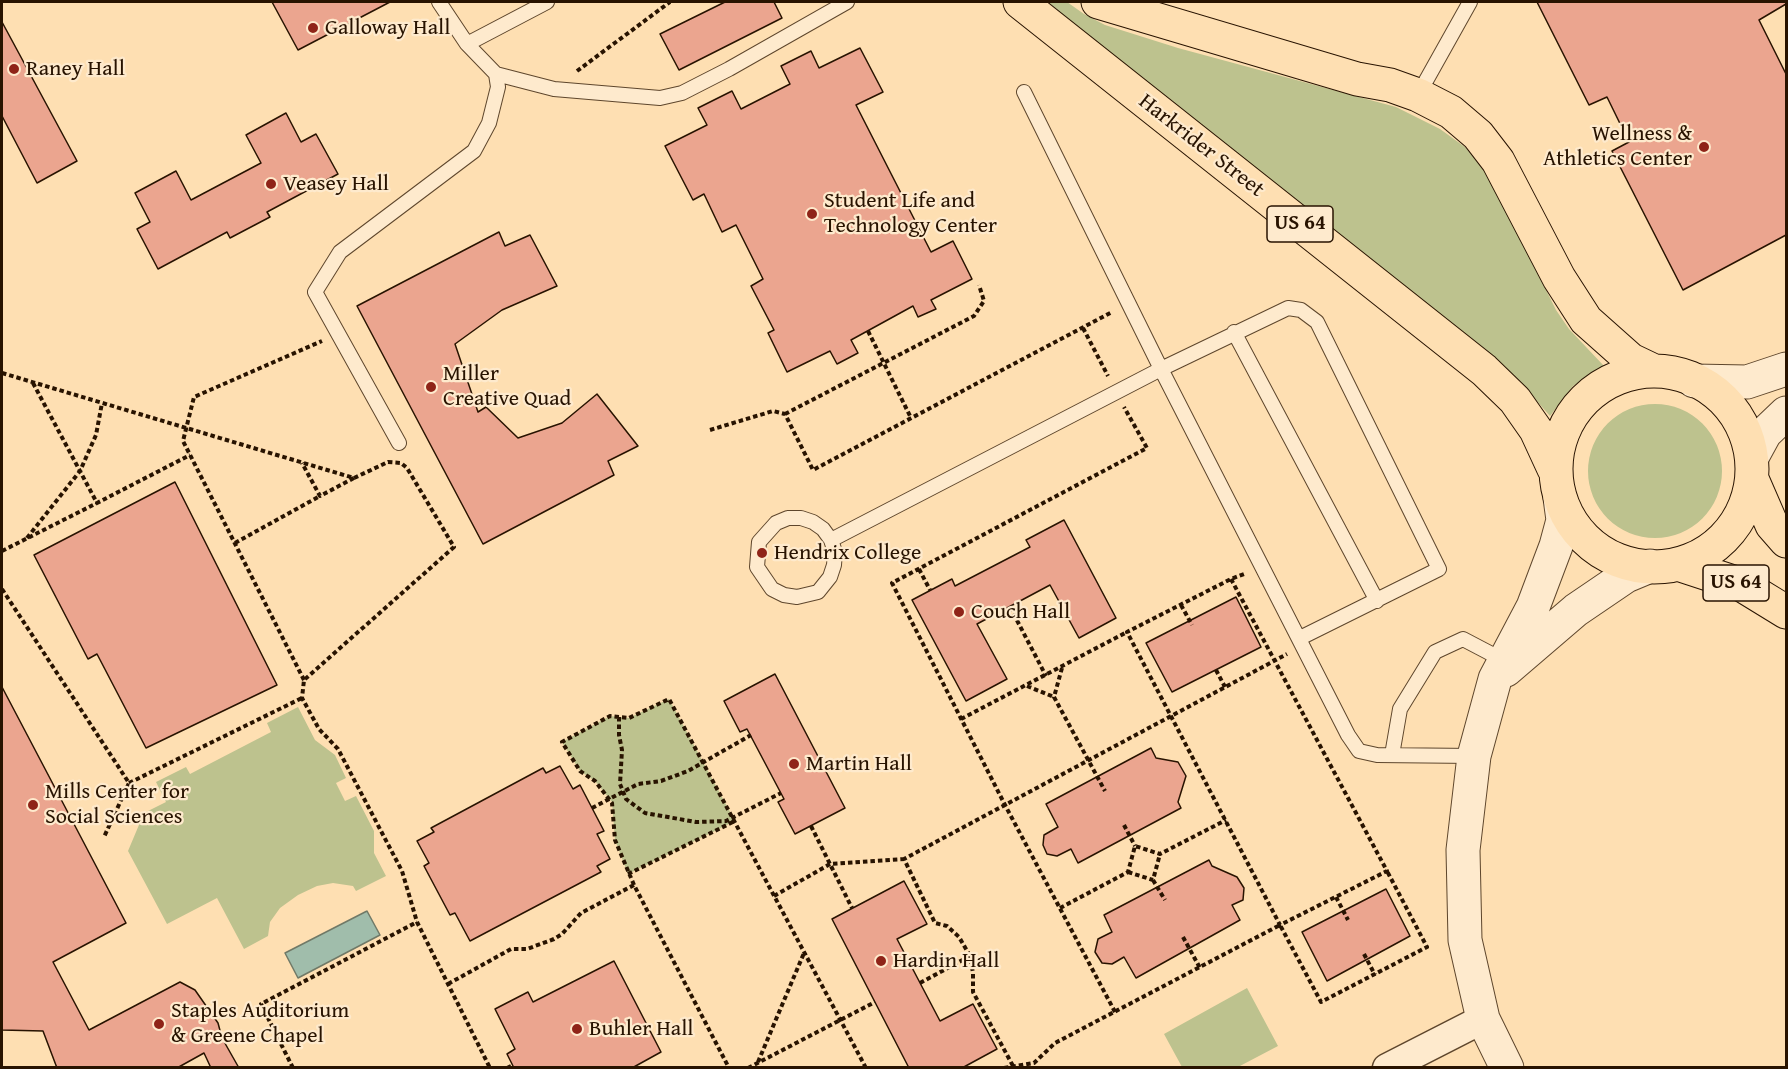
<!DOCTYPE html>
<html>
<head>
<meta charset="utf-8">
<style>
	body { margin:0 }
	#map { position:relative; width:1788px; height:1069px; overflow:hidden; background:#fedfb2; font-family:"Gentium Book Plus",serif }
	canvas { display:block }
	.frame { position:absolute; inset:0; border:3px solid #281300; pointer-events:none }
</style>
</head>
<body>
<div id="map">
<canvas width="1788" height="1069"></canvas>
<div class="frame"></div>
</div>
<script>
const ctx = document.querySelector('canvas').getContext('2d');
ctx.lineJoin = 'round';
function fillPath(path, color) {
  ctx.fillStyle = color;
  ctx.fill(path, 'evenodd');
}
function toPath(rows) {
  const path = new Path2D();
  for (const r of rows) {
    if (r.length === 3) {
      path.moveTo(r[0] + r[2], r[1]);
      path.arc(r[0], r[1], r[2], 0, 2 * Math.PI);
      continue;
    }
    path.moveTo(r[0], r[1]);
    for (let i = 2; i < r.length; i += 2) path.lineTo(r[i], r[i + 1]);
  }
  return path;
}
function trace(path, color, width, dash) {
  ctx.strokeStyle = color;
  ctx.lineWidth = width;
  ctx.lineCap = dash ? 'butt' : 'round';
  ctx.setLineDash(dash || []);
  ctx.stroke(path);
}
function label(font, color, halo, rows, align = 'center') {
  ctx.font = font + ' "Gentium Book Plus",serif';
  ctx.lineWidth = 4.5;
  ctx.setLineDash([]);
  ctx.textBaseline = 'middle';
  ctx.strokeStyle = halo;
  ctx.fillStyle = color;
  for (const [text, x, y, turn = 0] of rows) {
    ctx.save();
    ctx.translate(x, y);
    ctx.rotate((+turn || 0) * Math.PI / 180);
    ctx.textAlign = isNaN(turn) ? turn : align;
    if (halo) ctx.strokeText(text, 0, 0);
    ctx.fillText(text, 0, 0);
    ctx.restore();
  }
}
fillPath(toPath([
	[1038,2,1067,2,1084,14,1105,25,1178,48,1396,107,1440,129,1465,147,1482,167,1497,191,1556,310,1569,329,1604,366,1573,386,1550,416,1519,381],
	[1655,471,67],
	[669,699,735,821,628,874,615,840,612,802,595,781,580,771,562,742,610,716,629,718],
	[298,707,315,740,335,755,346,778,336,783,345,801,356,796,374,831,374,853,386,876,356,891,353,886,333,883,317,886,298,895,280,908,270,922,268,936,244,949,217,898,167,924,128,851,144,813,166,802,156,782,186,767,190,774,271,732,267,723],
	[1247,988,1278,1046,1238,1067,1182,1067,1164,1034]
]), '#bdc28e');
const water = toPath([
	[367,911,380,935,298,978,285,953,367,911]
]);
fillPath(water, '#a0bdab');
trace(water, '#707967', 1.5);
const building = toPath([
	[272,2,390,2,298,50,272,2],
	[725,2,774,2,782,18,679,70,660,34,725,2],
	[1537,2,1786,2,1786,4,1759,20,1786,74,1786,235,1683,290,1612,151,1629,142,1607,97,1589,105,1537,2],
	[2,22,77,161,37,183,2,116,2,22],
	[860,48,883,92,856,105,931,252,953,241,972,279,931,300,936,309,918,317,913,306,851,340,858,353,837,364,830,351,787,372,768,333,774,330,751,286,763,279,736,225,722,232,704,194,693,200,665,146,707,125,698,108,732,91,741,109,790,84,781,66,811,51,819,68,860,48],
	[286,113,301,142,316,134,338,174,267,212,270,217,230,238,227,232,158,269,137,229,150,222,135,193,176,171,191,200,261,163,246,135,286,113],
	[499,232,505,246,530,235,557,286,502,310,455,344,478,412,486,407,518,438,562,423,597,394,638,446,608,461,614,475,483,544,357,306,499,232],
	[175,482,277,685,146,748,97,654,88,659,34,555,175,482],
	[1064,520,1116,618,1079,638,1050,585,977,624,1007,679,966,701,912,600,952,579,955,586,1030,547,1026,540,1064,520],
	[1236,597,1261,647,1172,692,1146,643,1236,597],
	[775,674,845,808,795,834,778,802,784,799,747,729,740,732,724,701,775,674],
	[2,687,126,923,53,962,89,1030,180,982,195,990,218,1023,222,1038,239,1068,211,1068,204,1053,177,1068,57,1068,43,1031,2,1030,2,687],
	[1151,748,1156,758,1178,762,1186,776,1178,802,1181,808,1078,863,1071,849,1057,856,1047,854,1043,845,1044,835,1058,827,1046,804,1151,748],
	[560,766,573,789,580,785,604,831,597,834,610,859,597,866,601,872,470,941,455,913,450,915,424,866,429,863,417,841,434,832,431,828,543,768,546,773,560,766],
	[1209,860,1212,866,1237,877,1244,888,1243,900,1232,905,1240,920,1136,978,1124,957,1112,964,1102,963,1095,952,1098,939,1112,932,1104,915,1209,860],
	[904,881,927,924,897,939,940,1021,973,1004,997,1049,962,1068,909,1068,832,919,904,881],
	[1386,889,1410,936,1327,981,1302,932,1386,889],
	[614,961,661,1052,632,1068,514,1068,507,1054,515,1049,495,1009,528,992,533,1002,614,961]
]);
fillPath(building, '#eba58f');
trace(building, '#281300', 1.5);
const service = toPath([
	[439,2,467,44,547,2],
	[467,44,496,74,554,89,660,98,682,93,729,69,847,2],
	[1418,95,1470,2],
	[1234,332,1377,601],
	[399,443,315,292,340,252,474,151,489,123,498,87,496,74],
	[788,518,801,518,813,522,823,529,831,540,835,552,834,565,830,577,818,592,797,597,784,595,772,589,757,567,759,542,776,523,788,518],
	[831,540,1161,369,1024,92],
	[1300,638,1439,569,1317,322,1301,310,1288,308,1161,369,1348,735,1359,751,1377,755,1474,756],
	[1392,755,1400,709,1435,652,1463,639,1503,660]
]);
const minor = toPath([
	[1387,1068,1483,1019]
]);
const tertiary = toPath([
	[1694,381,1747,382,1786,369],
	[1753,455,1765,433,1786,413],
	[1506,670,1576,610,1626,576,1650,566],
	[1507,1068,1483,1019,1465,940,1463,850,1474,756,1495,679,1533,607,1556,546,1563,520,1560,498]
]);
const primary = toPath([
	[1020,2,1484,370,1515,400,1536,430,1554,469],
	[1098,2,1357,79,1390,85,1418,95,1451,112,1478,135,1498,161,1559,278,1586,320,1631,360,1652,370],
	[1654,469,98],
	[1752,479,1772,525,1786,541],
	[1681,565,1742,585,1786,612]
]);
trace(service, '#5e462c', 16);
trace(minor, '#5e462c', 31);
trace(tertiary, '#5e462c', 35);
trace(primary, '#281300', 35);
trace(toPath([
	[577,71,670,2],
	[1083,328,1108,376],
	[868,331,911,418],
	[2,373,354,478,320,496,302,463],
	[33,383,97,503,190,455],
	[785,414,974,316,984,301,979,285],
	[710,430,773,411,785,414,813,470,1112,312],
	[354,478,388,462,401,463,407,468,454,547,304,680,302,698,319,729,338,749,402,871,417,922,490,1068],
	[27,538,80,471,96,435,102,403],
	[235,543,320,496],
	[2,551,97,503],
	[919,569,930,590],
	[1231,579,1387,871,1280,925,1127,632,1231,579,1244,574],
	[2,589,129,783,104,837],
	[1181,605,1192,625],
	[1010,607,1046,676],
	[1062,668,1054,697,1105,791],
	[1216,670,1225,687],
	[304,680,183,441,194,397,322,341],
	[1027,686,1054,697],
	[619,717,619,735,622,750,620,784,626,799,645,813,696,822,726,821,781,793],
	[961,719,1127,632],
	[129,783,302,698],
	[592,808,638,784,661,781,688,771,751,735],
	[1124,825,1135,846],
	[811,826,852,908],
	[1128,872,1153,880,1160,854],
	[628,874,735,821],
	[1153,880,1165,900],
	[634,885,615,840,612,803,595,781,580,771,562,742,610,716,629,718,669,699,866,1068],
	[774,896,830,864,904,859],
	[1336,897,1348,920],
	[1060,908,1128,872,1135,846,1160,854,1226,820],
	[1183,937,1200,968],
	[1364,954,1375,975],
	[970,956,959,937,947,926,935,923,904,859,1287,654],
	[920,983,970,956,973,973,973,992,1013,1066],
	[448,984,511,949,527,949,554,939,562,934,581,913,634,885,729,1068],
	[1115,1012,1005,805,892,583,1147,448,1124,407],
	[758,1062,804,953],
	[293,1068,261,1004,417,922],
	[507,1068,513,1065],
	[748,1068,875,1002],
	[1004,1068,1034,1063,1055,1043,1280,925,1321,1002,1427,947,1387,871]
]), '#281300', 4, [4.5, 3]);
trace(service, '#feeacd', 14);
trace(minor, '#feeacd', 28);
trace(tertiary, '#feeacd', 33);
trace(primary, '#fedfb2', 33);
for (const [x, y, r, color] of [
	[313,28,6,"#8f2418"],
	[14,69,6,"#8f2418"],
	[1704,147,6,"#8f2418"],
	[271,184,6,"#8f2418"],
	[812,214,6,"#8f2418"],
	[431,387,6,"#8f2418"],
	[762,553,6,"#8f2418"],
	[959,612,6,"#8f2418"],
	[794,764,6,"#8f2418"],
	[33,805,6,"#8f2418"],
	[881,961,6,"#8f2418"],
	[159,1024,6,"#8f2418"],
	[577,1029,6,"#8f2418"]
]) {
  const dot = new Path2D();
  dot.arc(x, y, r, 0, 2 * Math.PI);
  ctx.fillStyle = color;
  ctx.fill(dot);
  trace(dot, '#feeacd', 2);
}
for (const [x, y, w] of [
	[1300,224,66],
	[1736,583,66]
]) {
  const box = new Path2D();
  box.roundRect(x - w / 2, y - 18, w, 36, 4.5);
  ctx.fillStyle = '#feeacd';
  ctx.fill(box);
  trace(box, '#281300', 1.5);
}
label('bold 21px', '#281300', null, [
	["US 64",1300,224],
	["US 64",1736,583]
]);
label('22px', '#281300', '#feeacd', [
	["Galloway Hall",325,28],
	["Raney Hall",26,69],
	["Wellness &",1692,134,"right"],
	["Athletics Center",1692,159,"right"],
	["Veasey Hall",283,184],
	["Student Life and",824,201],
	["Technology Center",824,226],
	["Miller",443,374],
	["Creative Quad",443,399],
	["Hendrix College",774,553],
	["Couch Hall",971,612],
	["Martin Hall",806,764],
	["Mills Center for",45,792],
	["Social Sciences",45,817],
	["Hardin Hall",893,961],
	["Staples Auditorium",171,1011],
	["& Greene Chapel",171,1036],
	["Buhler Hall",589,1029]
], 'left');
label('22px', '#281300', '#feeacd', [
	["Harkrider Street",1201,146,38]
]);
</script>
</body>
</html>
